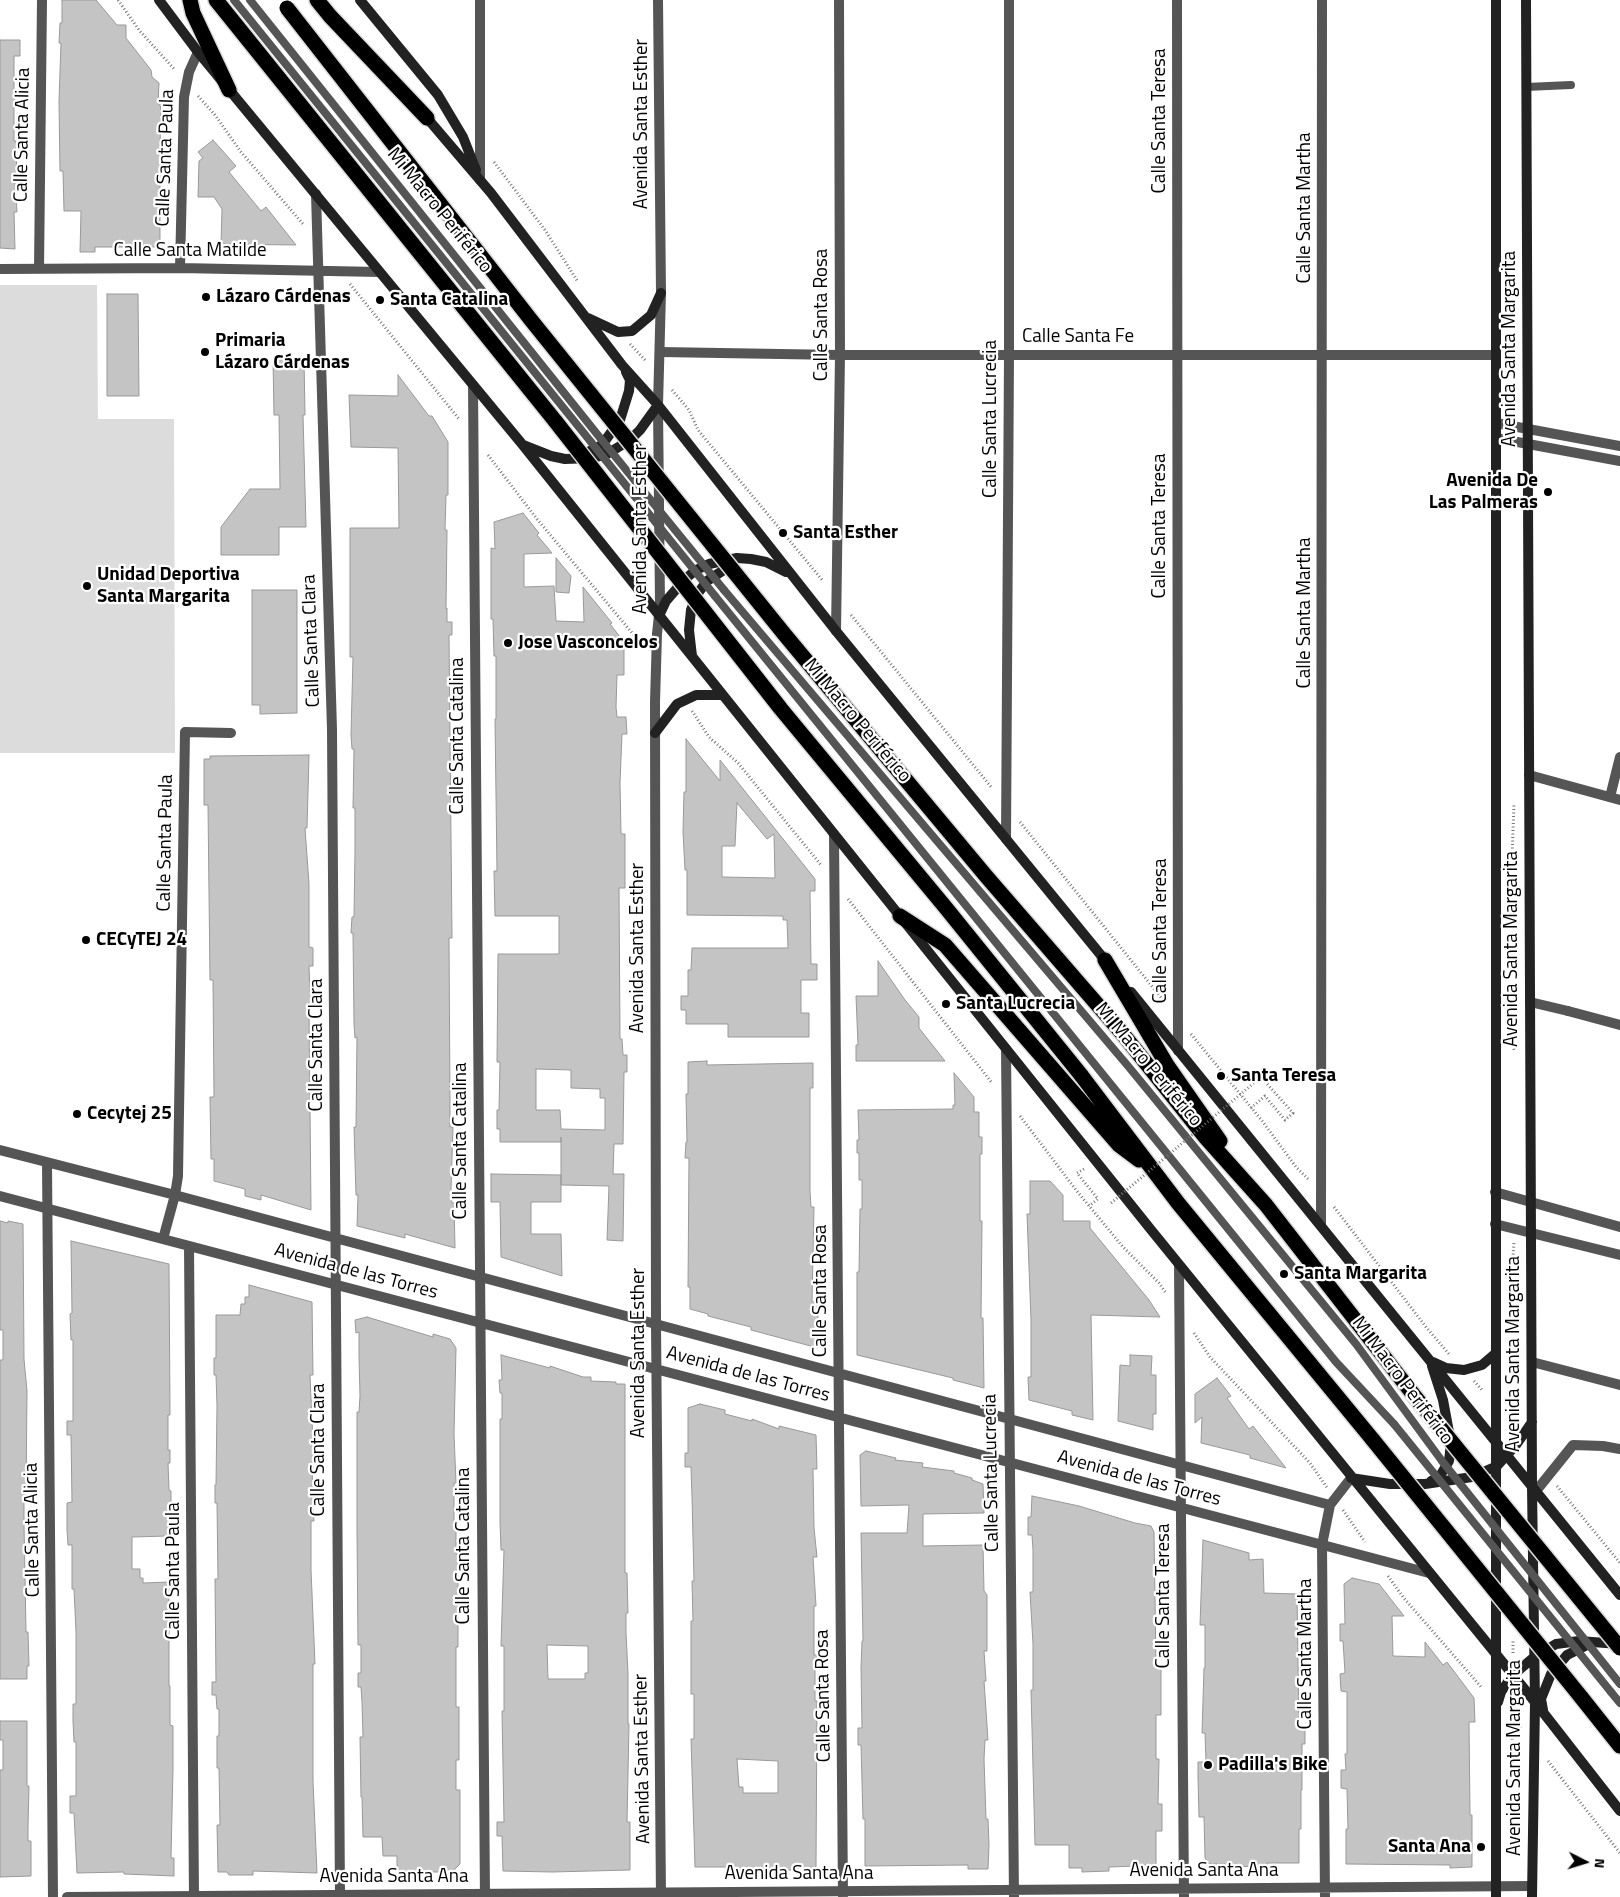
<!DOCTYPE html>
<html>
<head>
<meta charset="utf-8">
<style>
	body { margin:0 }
	#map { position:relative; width:1620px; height:1897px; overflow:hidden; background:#fff; font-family:"Titillium Web",sans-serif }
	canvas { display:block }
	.north { position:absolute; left:1560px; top:1837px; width:50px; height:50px; -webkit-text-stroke:4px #fff; paint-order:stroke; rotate:95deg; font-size:14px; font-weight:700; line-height:20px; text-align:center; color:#000 }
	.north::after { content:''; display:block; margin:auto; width:18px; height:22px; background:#000; clip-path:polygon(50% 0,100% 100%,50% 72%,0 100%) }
</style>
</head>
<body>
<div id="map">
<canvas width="1620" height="1897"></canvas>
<div class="north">N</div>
</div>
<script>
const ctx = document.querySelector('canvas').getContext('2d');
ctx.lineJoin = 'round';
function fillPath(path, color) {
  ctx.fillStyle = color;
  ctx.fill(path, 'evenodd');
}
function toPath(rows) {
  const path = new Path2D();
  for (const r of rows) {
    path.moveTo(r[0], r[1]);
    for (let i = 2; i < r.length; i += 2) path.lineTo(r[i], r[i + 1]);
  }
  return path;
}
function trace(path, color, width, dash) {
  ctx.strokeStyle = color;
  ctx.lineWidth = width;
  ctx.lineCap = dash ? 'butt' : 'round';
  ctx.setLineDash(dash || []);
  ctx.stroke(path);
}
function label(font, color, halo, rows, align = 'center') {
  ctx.font = font + ' "Titillium Web",sans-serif';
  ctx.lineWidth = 4.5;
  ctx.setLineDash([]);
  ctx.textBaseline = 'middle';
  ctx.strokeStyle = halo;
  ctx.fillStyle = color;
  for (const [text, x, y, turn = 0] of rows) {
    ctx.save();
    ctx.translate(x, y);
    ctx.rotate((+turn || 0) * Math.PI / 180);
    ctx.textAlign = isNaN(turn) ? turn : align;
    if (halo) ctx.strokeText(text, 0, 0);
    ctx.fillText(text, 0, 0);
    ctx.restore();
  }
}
fillPath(toPath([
	[0,285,97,285,98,419,174,419,175,753,0,753]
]), '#dcdcdc');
const building = toPath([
	[62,0,96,0,117,25,126,25,126,38,151,70,152,77,159,83,158,104,160,104,161,111,160,146,163,146,164,165,160,165,160,247,95,247,95,252,80,252,81,211,64,211,63,171,60,171,59,101,61,43,59,43,60,23,62,23,62,0],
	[0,40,20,40,20,56,14,56,14,141,16,141,17,158,15,185,17,212,14,212,15,249,0,248,0,40],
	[213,140,236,166,229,172,261,211,266,207,296,245,221,244,222,209,214,197,198,197,199,161,203,158,198,152,213,140],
	[107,294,138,294,139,396,107,396,107,294],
	[304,359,305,415,303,415,306,527,279,527,279,555,221,555,221,527,250,489,280,489,279,415,274,415,273,360,304,359],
	[398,375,429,416,432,416,448,442,448,495,446,495,445,530,447,530,446,609,447,608,447,622,452,622,452,635,449,635,452,938,449,938,450,1105,450,1127,453,1127,451,1189,452,1203,454,1203,455,1248,405,1234,405,1238,357,1226,358,1195,356,1195,354,1127,356,1127,357,1037,355,1038,354,1024,353,933,351,933,352,917,354,917,355,851,355,808,353,808,354,749,352,749,351,735,353,657,350,657,350,528,399,528,398,448,351,447,349,395,398,396,398,375],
	[523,513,539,533,537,535,552,553,524,554,524,587,554,586,556,621,584,622,583,587,612,623,610,624,624,642,624,675,617,675,616,707,617,717,626,717,627,734,622,734,620,783,621,834,625,834,625,888,619,888,620,1039,622,1039,623,1055,627,1055,627,1072,624,1072,623,1144,614,1144,613,1174,624,1174,623,1241,607,1240,609,1186,561,1185,561,1137,561,1142,500,1142,500,1129,497,1129,497,1110,499,1110,500,1062,497,1062,498,954,559,954,559,916,495,916,494,871,497,871,495,719,496,719,496,656,494,656,493,619,491,619,491,548,495,549,494,522,523,513],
	[536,1069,571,1070,571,1088,600,1089,600,1098,605,1098,605,1130,561,1129,560,1110,536,1110,536,1069],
	[556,558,571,576,569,593,556,592,556,558],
	[252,590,297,590,297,713,260,714,260,705,252,705,252,590],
	[686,739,720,781,720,760,815,879,815,891,810,891,811,964,817,964,817,980,801,980,801,1013,809,1013,809,1037,728,1037,728,1024,686,1024,686,1010,681,1010,681,996,688,996,688,970,691,970,692,948,788,948,787,920,783,920,783,916,687,915,687,870,685,870,683,832,684,792,686,792,686,739],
	[737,803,767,839,774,834,775,878,722,877,722,846,735,846,737,803],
	[309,755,307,828,305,828,309,884,309,947,313,948,313,966,309,966,310,993,314,993,314,1007,309,1007,311,1210,261,1195,261,1200,245,1196,245,1189,214,1181,214,1159,211,1159,210,1097,214,1097,213,980,210,980,208,805,204,805,204,759,210,759,210,756,309,755],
	[878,961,905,1000,919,1017,919,1028,945,1061,856,1061,856,1045,858,1045,856,996,878,996,878,961],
	[707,1061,707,1065,813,1063,813,1088,810,1088,810,1191,811,1207,814,1207,812,1302,818,1302,818,1348,751,1330,751,1327,708,1316,708,1314,690,1309,690,1287,688,1287,689,1158,685,1158,686,1142,687,1142,686,1094,688,1094,688,1062,707,1061],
	[954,1073,974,1097,974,1112,979,1112,979,1137,982,1137,982,1154,980,1154,980,1221,982,1221,981,1318,983,1318,984,1388,953,1380,953,1378,857,1355,857,1272,859,1272,860,1209,862,1209,862,1180,859,1180,859,1153,857,1153,857,1140,859,1140,858,1110,953,1109,953,1105,955,1105,954,1073],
	[491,1174,561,1175,561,1202,531,1202,531,1234,561,1234,562,1276,501,1257,500,1202,491,1202,491,1174],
	[1030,1181,1050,1181,1063,1195,1063,1221,1090,1221,1090,1228,1149,1300,1160,1317,1091,1315,1093,1420,1072,1415,1072,1411,1029,1400,1028,1377,1031,1377,1031,1320,1027,1214,1030,1214,1030,1181],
	[0,1221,8,1223,8,1221,23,1224,24,1359,27,1391,26,1497,24,1497,24,1524,26,1632,28,1632,29,1666,27,1666,27,1679,0,1679,0,1360,3,1360,3,1330,0,1330,0,1221],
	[71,1241,169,1264,170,1415,168,1415,168,1450,170,1450,170,1463,168,1463,169,1490,171,1491,171,1523,168,1523,168,1536,132,1537,132,1569,140,1569,140,1578,143,1578,143,1583,169,1582,169,1686,170,1686,170,1725,173,1726,173,1768,171,1858,174,1858,174,1876,124,1874,124,1872,77,1873,74,1813,70,1813,70,1796,76,1796,76,1742,74,1742,73,1721,73,1704,76,1704,76,1632,74,1589,72,1589,72,1545,68,1545,67,1530,67,1503,72,1502,71,1435,67,1435,67,1421,73,1421,73,1340,71,1340,70,1314,72,1313,71,1241],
	[249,1285,312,1302,313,1375,310,1375,313,1443,312,1497,314,1521,311,1521,311,1570,315,1664,313,1664,313,1781,317,1873,253,1871,253,1875,229,1875,227,1872,218,1872,217,1825,220,1825,219,1768,217,1768,217,1736,219,1736,219,1709,217,1709,216,1695,212,1695,212,1682,216,1682,215,1579,218,1579,217,1503,215,1503,215,1485,216,1485,217,1406,216,1375,214,1375,214,1358,216,1358,216,1315,240,1315,241,1304,245,1304,245,1297,249,1297,249,1285],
	[367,1317,433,1337,433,1334,450,1339,456,1348,454,1434,456,1483,454,1483,454,1529,456,1529,456,1554,458,1554,458,1647,456,1647,456,1707,459,1707,459,1760,456,1760,456,1790,460,1790,460,1864,452,1872,397,1872,397,1856,383,1856,382,1837,363,1837,362,1797,361,1797,360,1737,363,1737,362,1702,361,1687,358,1687,358,1673,361,1673,361,1645,358,1645,357,1532,357,1412,359,1412,360,1396,359,1356,359,1332,356,1333,355,1320,367,1317],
	[501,1355,550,1368,550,1366,583,1377,591,1377,591,1381,616,1382,616,1384,625,1384,625,1573,627,1573,628,1613,626,1613,626,1633,628,1673,628,1724,629,1724,627,1822,630,1822,630,1870,552,1872,503,1871,502,1836,497,1836,497,1822,504,1822,502,1711,504,1711,504,1646,501,1646,504,1550,501,1550,500,1522,500,1419,502,1419,502,1393,500,1393,499,1380,502,1380,501,1355],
	[547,1645,588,1646,588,1673,585,1673,585,1679,548,1679,547,1645],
	[1130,1355,1152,1356,1151,1375,1156,1375,1156,1414,1153,1414,1153,1430,1118,1421,1120,1365,1130,1366,1130,1355],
	[1217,1378,1231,1396,1227,1398,1249,1429,1253,1426,1286,1468,1250,1458,1250,1455,1201,1443,1202,1417,1195,1423,1195,1394,1217,1378],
	[700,1404,725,1410,725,1414,752,1421,752,1419,779,1429,779,1426,816,1435,817,1469,813,1469,814,1528,817,1557,813,1557,816,1606,814,1606,814,1655,817,1655,817,1668,815,1669,815,1701,817,1701,816,1867,796,1868,796,1870,729,1870,729,1867,695,1867,691,1739,694,1739,694,1694,691,1694,691,1621,693,1621,692,1581,694,1581,692,1497,691,1467,685,1467,685,1453,688,1453,688,1408,700,1404],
	[737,1759,778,1761,778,1793,743,1793,743,1787,739,1787,737,1759],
	[866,1451,896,1458,895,1460,923,1463,922,1467,954,1471,954,1473,972,1478,972,1480,983,1484,984,1513,923,1514,923,1546,983,1545,984,1591,987,1595,987,1651,984,1651,986,1681,984,1681,988,1740,985,1740,984,1759,986,1819,988,1819,989,1845,988,1869,968,1869,968,1865,865,1866,865,1819,863,1819,861,1745,858,1745,858,1728,862,1728,861,1668,862,1641,863,1641,861,1533,907,1533,909,1505,861,1506,860,1455,866,1451],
	[1032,1496,1079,1506,1135,1523,1151,1526,1154,1532,1156,1665,1161,1665,1161,1715,1156,1715,1156,1759,1159,1759,1158,1804,1162,1804,1162,1831,1156,1831,1156,1865,1136,1865,1136,1866,1109,1867,1109,1871,1082,1872,1082,1868,1069,1868,1069,1845,1035,1845,1031,1690,1033,1690,1033,1644,1030,1592,1033,1592,1033,1550,1032,1535,1028,1535,1028,1517,1031,1517,1032,1496],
	[1203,1540,1249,1553,1249,1560,1263,1559,1264,1593,1297,1594,1299,1727,1305,1728,1305,1744,1302,1744,1302,1790,1301,1790,1301,1829,1299,1829,1299,1863,1267,1863,1267,1866,1225,1867,1225,1864,1209,1864,1205,1858,1204,1817,1199,1817,1198,1777,1198,1762,1206,1762,1205,1733,1202,1733,1204,1668,1205,1668,1205,1625,1200,1625,1203,1540],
	[1352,1578,1379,1584,1404,1616,1392,1616,1393,1656,1425,1657,1425,1642,1443,1665,1447,1662,1474,1698,1475,1722,1469,1722,1470,1815,1472,1815,1472,1867,1450,1868,1450,1865,1346,1864,1346,1829,1348,1829,1347,1789,1341,1788,1341,1770,1346,1770,1345,1754,1347,1754,1347,1692,1341,1691,1340,1674,1345,1673,1343,1641,1340,1641,1340,1624,1345,1624,1344,1584,1352,1578],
	[0,1721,27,1721,27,1786,29,1786,28,1827,28,1841,31,1841,31,1876,0,1877,0,1770,3,1770,3,1740,0,1740,0,1721]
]);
fillPath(building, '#c4c4c4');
trace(building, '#999', 1);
const motorway = toPath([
	[190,0,193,13,229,90],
	[216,0,556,422],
	[317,0,330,16,427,118],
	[900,916,945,945,1119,1145,1139,1160],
	[1105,960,1167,1065,1220,1141],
	[1122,1033,1206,1138,1266,1205,1416,1398],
	[1081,1075,1178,1203,1373,1440],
	[1581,1697,1620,1746]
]);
trace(motorway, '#dbdbdb', 18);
trace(toPath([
	[118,0,139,30,175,70],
	[198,96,215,115,241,152,303,224],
	[494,162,545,230,578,282],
	[350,284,459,419],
	[630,344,646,361],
	[672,390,689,410,698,430,823,581],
	[488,455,537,519,643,646],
	[851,615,992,788],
	[692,711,709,737,738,763,821,865],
	[1020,822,1163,1000],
	[1512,859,1514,803],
	[848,899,992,1083],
	[1191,1034,1263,1122,1296,1167,1308,1179],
	[1510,1039,1515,1052],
	[1251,1108,1265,1096,1285,1120,1293,1113,1261,1077],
	[1020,1116,1076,1190,1123,1247,1159,1283,1166,1293],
	[1084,1169,1077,1173,1098,1199,1089,1206],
	[1334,1207,1426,1327,1449,1354],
	[1512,1272,1514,1241],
	[1194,1333,1210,1357,1310,1463,1328,1489],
	[1474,1381,1483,1391],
	[1557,1486,1620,1563],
	[1343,1510,1365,1542],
	[1388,1576,1403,1597,1482,1688],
	[1513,1653,1513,1639],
	[1510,1718,1522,1730],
	[1512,1750,1512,1704],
	[1548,1761,1620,1853]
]), '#777', 3, [1, 2.5]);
trace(toPath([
	[234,0,591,442],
	[250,0,601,439],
	[1526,87,1571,85],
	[724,590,1128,1066,1356,1344,1442,1461],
	[715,596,1336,1362,1394,1424],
	[1611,1692,1620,1703]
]), '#555', 8);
trace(toPath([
	[1610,797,1620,757],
	[1530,1002,1568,1011],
	[1532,1362,1620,1385],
	[1536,1491,1573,1445,1603,1446,1620,1449]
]), '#555', 10);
trace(toPath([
	[480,0,480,180],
	[1177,0,1178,1051],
	[316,194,332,730,340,1897],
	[180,268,184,97,189,72,198,52],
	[0,269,180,268,379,272],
	[39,269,42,0],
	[660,352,840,355,1496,355],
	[473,385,485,1897],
	[836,631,840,355,839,0],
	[1529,775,1620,800],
	[834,835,843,1896],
	[1006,839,1009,355,1009,0],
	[1568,1011,1620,1025],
	[1006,1049,1014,1897],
	[0,1150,175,1195,1330,1505],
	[47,1163,53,1897],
	[0,1196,1429,1573],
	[1321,1225,1322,0],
	[163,1239,175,1195,178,1176,185,732,231,733],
	[189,1246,194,1897],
	[1179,1266,1184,1897],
	[67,1897,1532,1886],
	[1325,1897,1322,1545,1330,1505,1351,1478]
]), '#555', 10);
trace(toPath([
	[658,0,661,293,658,405,660,605,657,634,655,702,656,1325,661,1897],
	[1496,423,1620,446],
	[1496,438,1620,461],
	[1495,1192,1620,1227],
	[1495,1224,1620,1255]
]), '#555', 10);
trace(toPath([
	[159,0,198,52,522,444,1152,1231,1535,1702,1620,1811],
	[360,0,438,95,463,137,476,170],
	[1526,0,1532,1487,1535,1702,1532,1897],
	[427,118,491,193,622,365,658,405,836,631,1109,965],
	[588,318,618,332,632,331,651,315,661,293],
	[523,445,551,456,565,459,593,458,607,454,630,440,640,430,658,405],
	[578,457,602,445,620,420,629,391,630,380,626,372],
	[659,616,666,601,685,579,696,570,709,564,737,558,751,559,766,562,786,572],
	[692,656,689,630,691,610,698,593,707,581,733,564],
	[655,733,677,704,696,695,722,695],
	[1131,992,1620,1595],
	[1433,1362,1446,1368,1464,1370,1482,1365,1496,1353],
	[1351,1478,1390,1484,1425,1484,1472,1477,1497,1466,1516,1445,1532,1422],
	[1431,1481,1440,1476,1449,1461,1451,1443,1443,1400,1432,1366],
	[1498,1702,1501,1692,1512,1676,1533,1658,1556,1644,1579,1641,1619,1644],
	[1543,1710,1541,1699,1551,1674,1567,1655,1585,1646],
	[1496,1897,1496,0]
]), '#222', 10);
trace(motorway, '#000', 15);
const motorwayBridge = toPath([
	[287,8,531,320,785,635,986,876,1122,1033],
	[556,422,781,709,946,908,1081,1075],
	[1416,1398,1620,1648],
	[1373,1440,1581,1697]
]);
trace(motorwayBridge, '#dbdbdb', 18, []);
trace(toPath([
	[1111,1203,1261,1077]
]), '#777', 3, [1, 2.5]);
trace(toPath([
	[601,439,724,590],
	[591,442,715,596],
	[1394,1424,1611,1692],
	[1442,1461,1620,1684]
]), '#555', 8);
trace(motorwayBridge, '#000', 15);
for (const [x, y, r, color] of [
	[206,297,5,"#000"],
	[380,300,5,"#000"],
	[205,352,5,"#000"],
	[1548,492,5,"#000"],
	[783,533,5,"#000"],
	[87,586,5,"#000"],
	[508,643,5,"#000"],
	[86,940,5,"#000"],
	[946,1004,5,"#000"],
	[1221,1076,5,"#000"],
	[77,1114,5,"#000"],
	[1284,1274,5,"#000"],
	[1208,1765,5,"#000"],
	[1481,1847,5,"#000"]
]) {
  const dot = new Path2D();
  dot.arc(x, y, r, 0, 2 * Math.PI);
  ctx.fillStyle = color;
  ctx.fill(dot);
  trace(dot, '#fff', 2);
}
label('19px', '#000', '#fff', [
	["Calle Santa Teresa",1160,121,-90],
	["Avenida Santa Esther",642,124,-90],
	["Calle Santa Alicia",23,135,-89],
	["Calle Santa Paula",166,158,-88],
	["Calle Santa Martha",1305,208,-90],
	["Mi Macro Periférico",439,211,51],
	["Calle Santa Matilde",190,251],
	["Calle Santa Rosa",822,315,-90],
	["Calle Santa Fe",1078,337],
	["Avenida Santa Margarita",1510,349,-90],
	["Calle Santa Lucrecia",991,419,-90],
	["Calle Santa Teresa",1160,526,-90],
	["Avenida Santa Esther",641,529,-90],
	["Calle Santa Martha",1305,613,-90],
	["Calle Santa Clara",312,641,-92],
	["Mi Macro Periférico",857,721,50],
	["Calle Santa Catalina",458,736,-90],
	["Calle Santa Paula",166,843,-89],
	["Calle Santa Teresa",1161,931,-90],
	["Avenida Santa Esther",638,948,-90],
	["Avenida Santa Margarita",1512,949,-90],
	["Calle Santa Clara",317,1045,-90],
	["Mi Macro Periférico",1148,1065,50],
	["Calle Santa Catalina",461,1141,-90],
	["Avenida de las Torres",356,1272,15],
	["Calle Santa Rosa",821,1291,-90],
	["Avenida Santa Esther",639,1353,-90],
	["Avenida Santa Margarita",1514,1354,-90],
	["Avenida de las Torres",748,1375,15],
	["Mi Macro Periférico",1402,1381,53],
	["Calle Santa Clara",319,1450,-90],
	["Calle Santa Lucrecia",992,1473,-91],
	["Avenida de las Torres",1139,1479,15],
	["Calle Santa Alicia",33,1530,-91],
	["Calle Santa Catalina",464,1546,-90],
	["Calle Santa Paula",174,1571,-90],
	["Calle Santa Teresa",1164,1596,-90],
	["Calle Santa Martha",1306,1654,-90],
	["Calle Santa Rosa",824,1696,-91],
	["Avenida Santa Margarita",1515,1758,-90],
	["Avenida Santa Esther",643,1759,-91],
	["Avenida Santa Ana",1204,1871],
	["Avenida Santa Ana",799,1874],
	["Avenida Santa Ana",394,1877]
]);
label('bold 19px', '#000', '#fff', [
	["Lázaro Cárdenas",216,297],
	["Santa Catalina",390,300],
	["Primaria",215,341],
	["Lázaro Cárdenas",215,363],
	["Avenida De",1538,481,"right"],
	["Las Palmeras",1538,503,"right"],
	["Santa Esther",793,533],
	["Unidad Deportiva",97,575],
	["Santa Margarita",97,597],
	["Jose Vasconcelos",518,643],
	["CECyTEJ 24",96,940],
	["Santa Lucrecia",956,1004],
	["Santa Teresa",1231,1076],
	["Cecytej 25",87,1114],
	["Santa Margarita",1294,1274],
	["Padilla's Bike",1218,1765],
	["Santa Ana",1471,1847,"right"]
], 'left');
</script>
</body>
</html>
